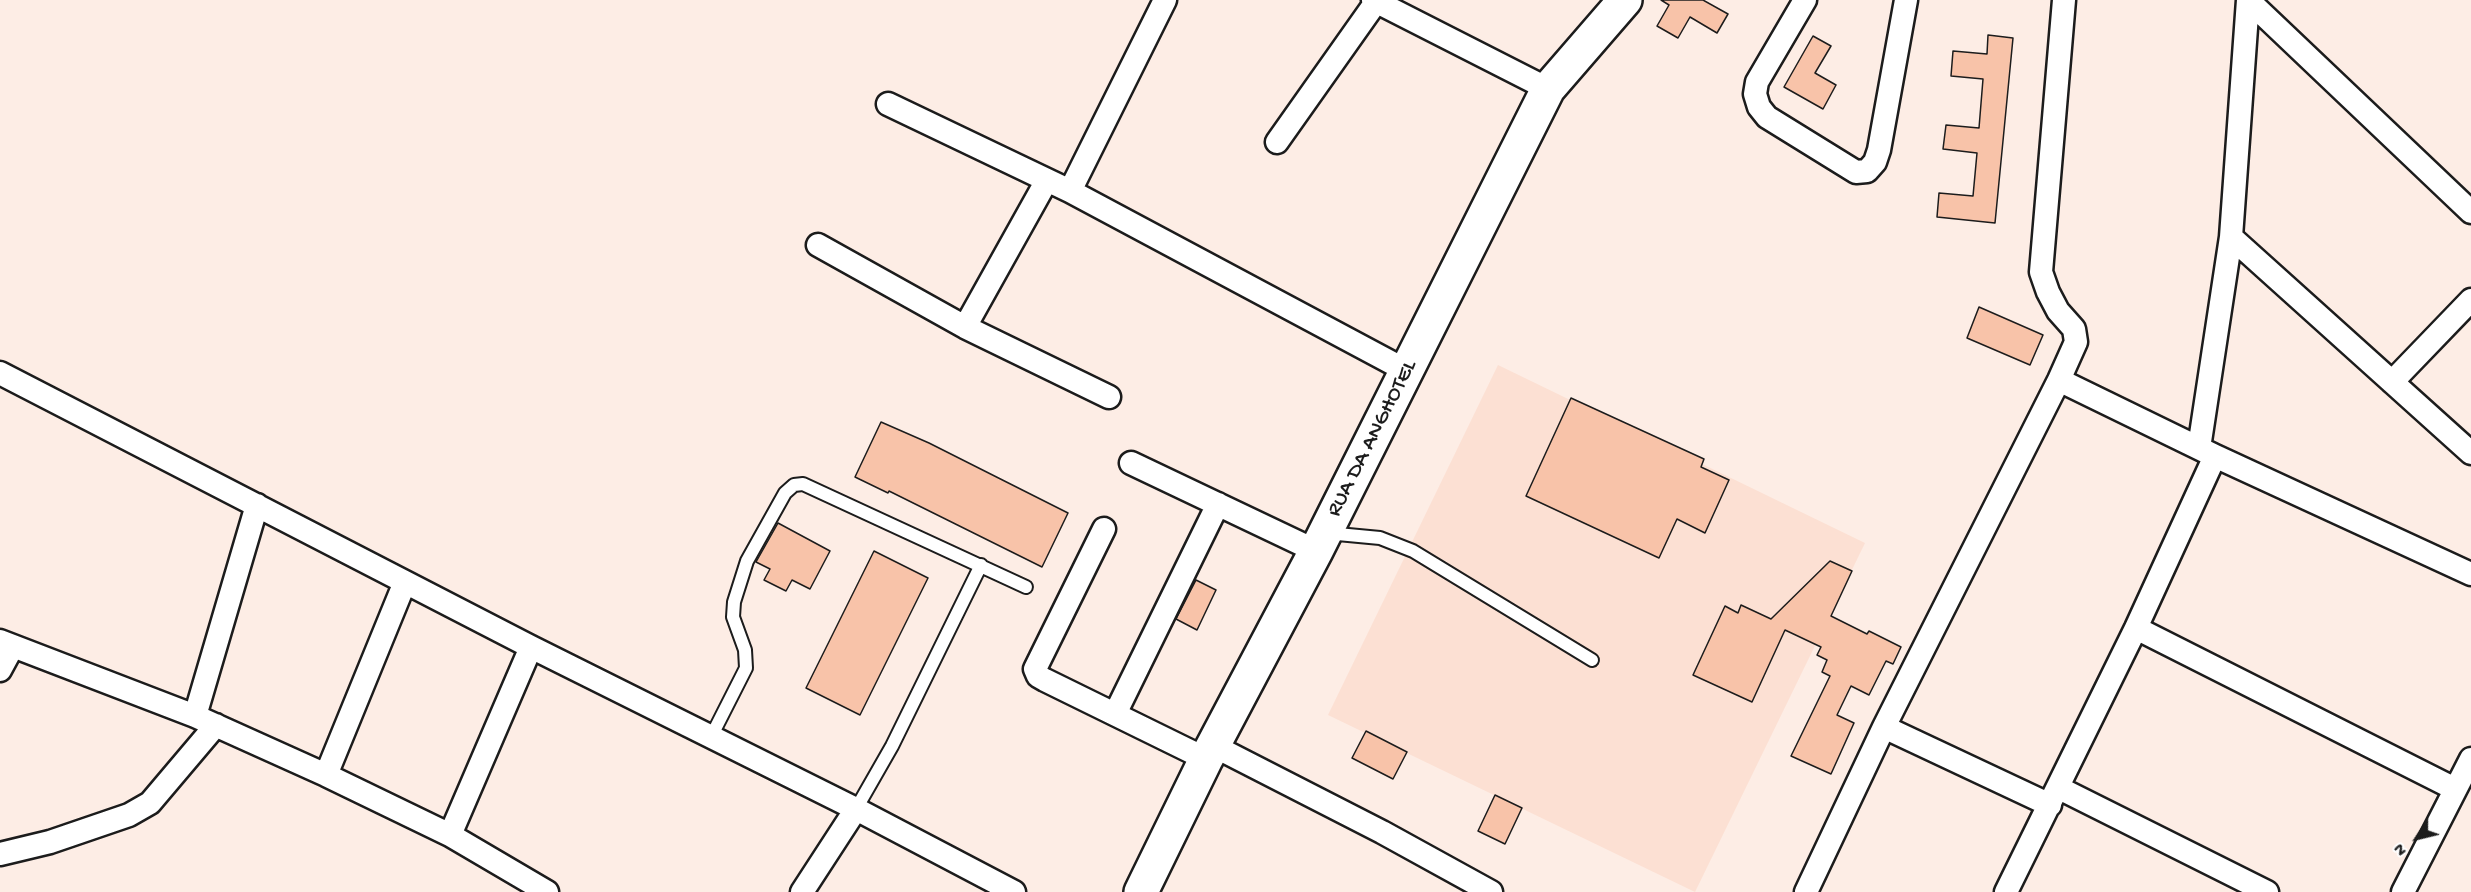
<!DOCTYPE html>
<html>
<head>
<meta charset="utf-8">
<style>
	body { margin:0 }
	#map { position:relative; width:2471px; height:892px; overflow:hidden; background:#fdede5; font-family:"Gochi Hand",sans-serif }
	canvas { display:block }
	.north { position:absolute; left:2387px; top:808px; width:60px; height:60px; -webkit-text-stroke:4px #fff; paint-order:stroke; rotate:235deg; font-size:16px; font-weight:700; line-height:24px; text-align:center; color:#1c1c1c }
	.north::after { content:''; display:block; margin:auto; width:21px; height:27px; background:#1c1c1c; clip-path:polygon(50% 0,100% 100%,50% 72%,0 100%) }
</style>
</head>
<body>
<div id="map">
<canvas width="2471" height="892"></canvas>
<div class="north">N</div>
</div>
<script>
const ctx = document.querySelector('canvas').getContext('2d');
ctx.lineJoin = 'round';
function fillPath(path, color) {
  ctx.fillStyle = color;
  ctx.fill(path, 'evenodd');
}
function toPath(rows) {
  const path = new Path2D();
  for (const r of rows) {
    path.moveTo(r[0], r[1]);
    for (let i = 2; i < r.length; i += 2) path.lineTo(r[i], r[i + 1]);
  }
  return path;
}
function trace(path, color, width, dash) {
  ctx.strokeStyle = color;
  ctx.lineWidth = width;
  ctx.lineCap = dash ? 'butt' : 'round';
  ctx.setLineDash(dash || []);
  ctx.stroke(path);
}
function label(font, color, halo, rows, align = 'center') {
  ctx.font = font + ' "Gochi Hand",sans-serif';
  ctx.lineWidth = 4.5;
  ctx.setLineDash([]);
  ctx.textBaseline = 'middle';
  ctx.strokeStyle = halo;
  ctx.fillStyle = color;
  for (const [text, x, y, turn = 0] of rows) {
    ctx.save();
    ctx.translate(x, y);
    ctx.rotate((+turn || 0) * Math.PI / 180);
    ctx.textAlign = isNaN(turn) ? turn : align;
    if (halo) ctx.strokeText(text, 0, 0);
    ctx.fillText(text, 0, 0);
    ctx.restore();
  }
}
fillPath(toPath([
	[1498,365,1865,543,1695,892,1328,715]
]), '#fce0d3');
const building = toPath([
	[1661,0,1703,0,1728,14,1717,33,1690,17,1678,38,1657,26,1669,5,1661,0],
	[1988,35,2013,38,1995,223,1937,217,1939,193,1973,196,1977,153,1943,149,1946,125,1979,128,1983,79,1951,76,1953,51,1987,54,1988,35],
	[1813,36,1831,46,1815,73,1836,85,1823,109,1784,87,1813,36],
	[1979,307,2043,335,2030,365,1967,338,1979,307],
	[1571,398,1704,459,1701,467,1729,480,1705,533,1677,519,1659,558,1526,496,1571,398],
	[881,422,929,443,1068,513,1042,567,889,491,888,493,855,477,881,422],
	[778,523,830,551,810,589,792,580,786,591,764,580,770,569,756,562,778,523],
	[874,551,928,578,860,715,806,688,874,551],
	[1830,561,1852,571,1831,616,1867,634,1869,631,1901,647,1893,664,1886,661,1869,695,1851,686,1837,715,1854,723,1831,774,1791,756,1830,676,1822,672,1827,660,1817,655,1821,647,1785,630,1752,702,1693,675,1725,606,1738,613,1741,605,1771,619,1830,561],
	[1196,580,1216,590,1197,630,1176,619,1196,580],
	[1366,731,1407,752,1393,779,1352,758,1366,731],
	[1495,795,1522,808,1505,844,1478,831,1495,795]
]);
fillPath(building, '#f8c3a9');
trace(building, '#1c1c1c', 1.5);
const service = toPath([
	[1327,533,1380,538,1413,551,1592,660],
	[711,737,746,668,745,650,733,617,734,602,747,561,785,493,794,485,803,484,1026,587],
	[856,809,892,746,981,565]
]);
const minor = toPath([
	[1373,0,1548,89],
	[1805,0,1757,82,1755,94,1759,107,1767,117,1856,172,1867,171,1875,162,1879,150,1906,0],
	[2248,0,2471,212],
	[888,104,1070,191,1407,371],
	[1277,142,1376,2],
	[1070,191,1165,0],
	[2231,237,2471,453],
	[818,245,965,327,1109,397],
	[965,327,1047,180],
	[0,373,531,647,856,809,1014,892],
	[2059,380,2215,456,2471,574],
	[2392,382,2471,300],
	[2199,448,2231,237,2248,0],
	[1131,463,1316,551],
	[1104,529,1035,669,1038,676,1045,680,1206,759],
	[2136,628,2455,789],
	[0,641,195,716,326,775,450,835,547,892],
	[0,670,13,646],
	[1115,714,1218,504],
	[195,716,257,505],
	[1884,727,2050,805],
	[1214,746,1382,832,1491,892],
	[326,775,405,582],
	[2059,788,2267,892],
	[450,835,531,647],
	[0,854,50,842,129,815,150,803,216,725],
	[802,892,856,809],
	[1806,892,1884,727,2059,380,2076,342,2074,329,2058,311,2048,292,2041,272,2064,0],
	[2006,892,2136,628,2215,456],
	[2403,892,2471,759]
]);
const secondary = toPath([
	[1141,892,1206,759,1316,551,1548,89,1625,0]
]);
trace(service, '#1c1c1c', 16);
trace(minor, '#1c1c1c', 27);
trace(secondary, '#1c1c1c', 38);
trace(service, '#fff', 12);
trace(minor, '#fff', 22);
trace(secondary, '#fff', 33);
label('22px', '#1c1c1c', '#fff', [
	["RUA DA ANGHOTEL",1373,439,-63]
]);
</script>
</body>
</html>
